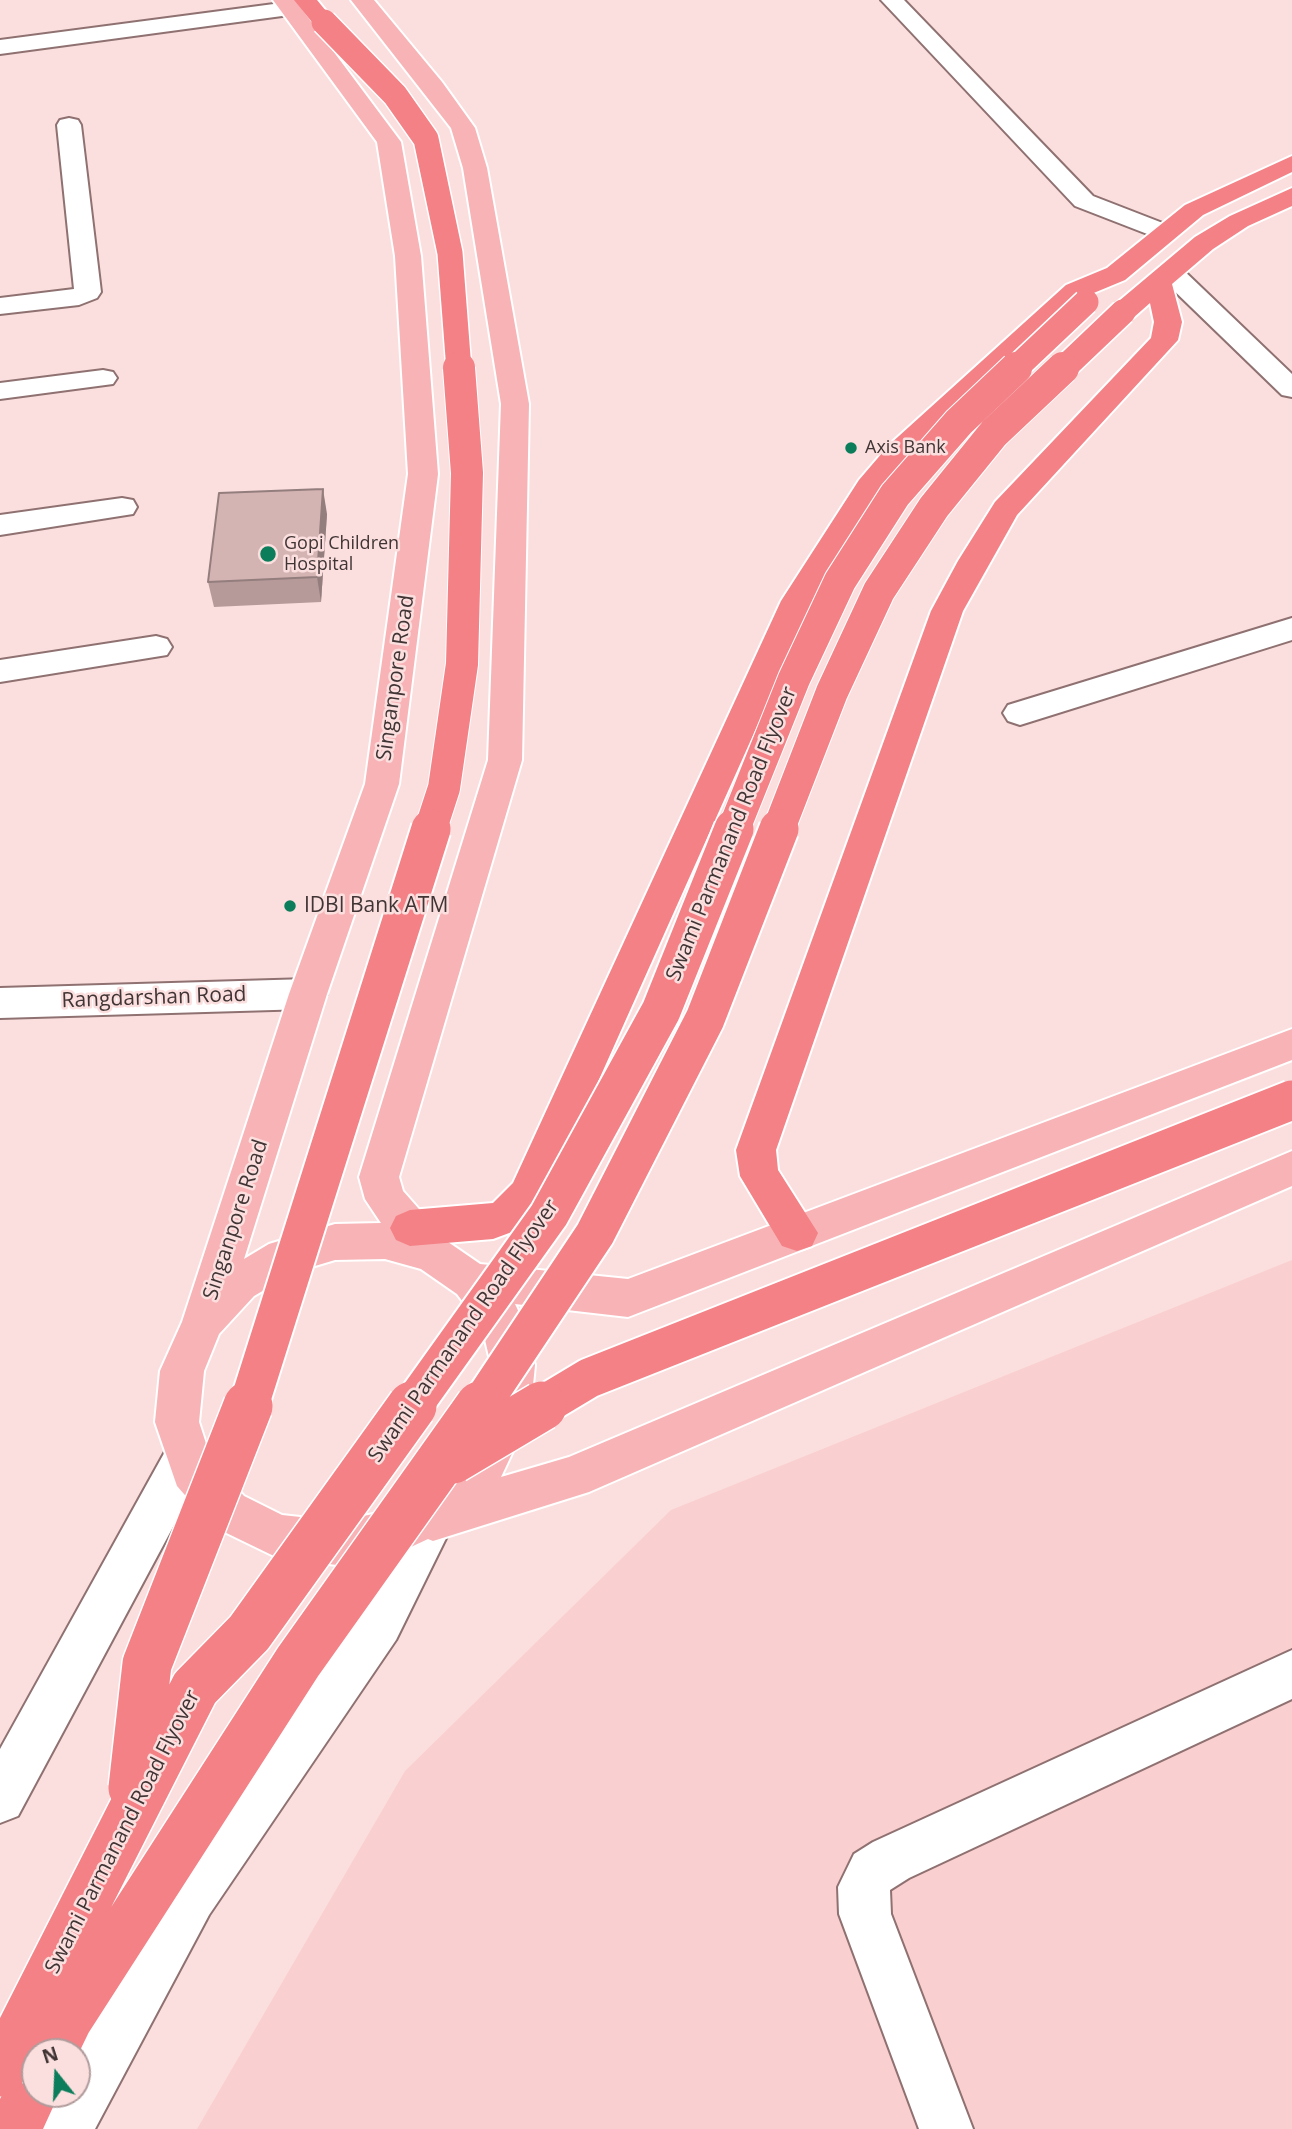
<!DOCTYPE html>
<html>
<head>
<meta charset="utf-8">
<style>
	body { margin:0 }
	#map { position:relative; width:1292px; height:2129px; overflow:hidden; background:#fbdfdf; font-family:"Open Sans",sans-serif }
	canvas { display:block }
	.north { position:absolute; left:21px; top:2038px; width:70px; height:70px; box-sizing:border-box; background:#fbdfdf; border:2px solid #b19b9b; border-radius:50%; rotate:342deg; font-size:19px; font-weight:700; line-height:28px; text-align:center; color:#413434 }
	.north::after { content:''; display:block; margin:auto; width:24px; height:32px; background:#0c7d5a; clip-path:polygon(50% 0,100% 100%,50% 72%,0 100%) }
</style>
</head>
<body>
<div id="map">
<canvas width="1292" height="2129"></canvas>
<div class="north">N</div>
</div>
<script>
const ctx = document.querySelector('canvas').getContext('2d');
ctx.lineJoin = 'round';
function fillPath(path, color) {
  ctx.fillStyle = color;
  ctx.fill(path, 'evenodd');
}
function toPath(rows) {
  const path = new Path2D();
  for (const r of rows) {
    path.moveTo(r[0], r[1]);
    for (let i = 2; i < r.length; i += 2) path.lineTo(r[i], r[i + 1]);
  }
  return path;
}
function trace(path, color, width, dash) {
  ctx.strokeStyle = color;
  ctx.lineWidth = width;
  ctx.lineCap = dash ? 'butt' : 'round';
  ctx.setLineDash(dash || []);
  ctx.stroke(path);
}
function label(font, color, halo, rows, align = 'center') {
  ctx.font = font + ' "Open Sans",sans-serif';
  ctx.lineWidth = 5;
  ctx.setLineDash([]);
  ctx.textBaseline = 'middle';
  ctx.strokeStyle = halo;
  ctx.fillStyle = color;
  for (const [text, x, y, turn = 0] of rows) {
    ctx.save();
    ctx.translate(x, y);
    ctx.rotate((+turn || 0) * Math.PI / 180);
    ctx.textAlign = isNaN(turn) ? turn : align;
    if (halo) ctx.strokeText(text, 0, 0);
    ctx.fillText(text, 0, 0);
    ctx.restore();
  }
}
fillPath(toPath([
	[1292,1260,1292,2129,197,2129,405,1771,671,1510]
]), '#facfcf');
const minor = toPath([
	[881,0,904,0,1093,196,1173,227,1177,232,1173,237,1155,237,1075,206,881,0],
	[289,2,297,4,300,9,297,14,0,54,0,40,289,2],
	[69,118,78,120,81,125,101,292,97,298,79,305,0,314,0,298,74,289,57,125,60,120,69,118],
	[1170,264,1179,266,1292,374,1292,397,1282,395,1161,278,1157,272,1161,266,1170,264],
	[103,370,113,372,117,378,113,384,0,399,0,383,103,370],
	[122,498,133,500,137,507,133,514,0,535,0,515,122,498],
	[1292,618,1292,640,1020,725,1008,721,1003,713,1008,705,1292,618],
	[156,636,167,639,172,647,167,655,0,682,0,660,156,636],
	[308,979,321,984,327,994,321,1004,308,1009,0,1018,0,988,308,979],
	[188,1433,204,1439,210,1454,204,1469,18,1816,0,1823,0,1749,172,1439,188,1433],
	[432,1498,448,1505,455,1520,396,1640,209,1915,95,2129,40,2129,55,2094,77,2094,75,2052,173,1879,362,1608,416,1505,432,1498],
	[1292,1650,1292,1699,909,1878,890,1890,891,1914,973,2129,919,2129,839,1914,838,1887,854,1854,873,1842,1292,1650]
]);
const major = toPath([
	[273,0,295,0,401,142,421,256,438,474,399,784,327,994,244,1259,269,1244,335,1224,381,1223,365,1199,359,1177,488,760,501,404,463,168,451,128,351,0,374,0,442,82,475,128,487,168,529,404,522,760,399,1177,403,1191,448,1242,480,1264,628,1279,1292,1029,1292,1060,628,1317,515,1304,522,1319,535,1365,530,1415,501,1477,569,1457,1292,1151,1292,1186,589,1492,433,1541,428,1539,396,1554,337,1565,278,1558,212,1526,177,1486,155,1422,160,1371,182,1322,289,994,365,784,408,474,395,256,377,142,273,0],
	[385,1259,421,1269,457,1294,482,1327,491,1365,486,1414,469,1448,431,1488,389,1511,337,1521,282,1515,244,1496,211,1459,199,1422,204,1371,219,1334,254,1296,295,1272,335,1260,385,1259]
]);
const highway = toPath([
	[294,0,317,0,335,22,332,27,316,27,294,0],
	[1292,156,1292,172,1203,215,1125,280,1084,297,909,457,881,492,813,601,542,1207,520,1229,493,1239,410,1246,396,1240,390,1228,396,1216,410,1210,493,1203,513,1183,781,601,859,480,889,445,1066,285,1107,268,1185,205,1292,156],
	[1292,188,1292,206,1248,226,1213,249,1172,284,1182,322,1178,340,1017,515,963,611,776,1150,778,1170,818,1233,812,1246,797,1251,782,1246,740,1176,736,1150,931,611,958,561,995,502,1151,338,1154,322,1150,303,1133,318,1123,320,1113,318,1109,312,1113,306,1195,237,1230,216,1292,188],
	[35,2059,35,2094,59,2094,43,2129,0,2129,0,2099,16,2067,35,2059]
]);
trace(minor, '#8f7171', 4);
trace(major, '#fff', 4);
trace(highway, '#fff', 4);
fillPath(minor, '#fff');
fillPath(major, '#f8b3b6');
fillPath(highway, '#f38186');
const highwayBridgeFar3 = toPath([
	[324,22,395,95,426,139,450,253,459,370],
	[1014,370,1086,302],
	[1062,370,1123,312]
]);
const highwayBridgeFar2 = toPath([
	[430,831,444,788,462,664,467,473,459,368],
	[733,831,794,679,840,581,895,495,959,422,1016,368],
	[778,831,832,692,879,591,934,507,994,433,1063,368]
]);
const highwayBridgeFar1 = toPath([
	[248,1408,431,829],
	[411,1408,549,1215,661,1011,734,829],
	[479,1408,595,1234,705,1019,779,829],
	[539,1408,589,1378,1292,1100]
]);
const highwayBridge = toPath([
	[453,1459,542,1406],
	[133,1788,147,1664,248,1406],
	[52,2052,67,2021,298,1662,480,1406],
	[0,2072,195,1688,249,1633,412,1406]
]);
trace(highwayBridgeFar3, '#fff', 28, []);
trace(highwayBridgeFar2, '#fff', 34, []);
trace(highwayBridgeFar1, '#fff', 43, []);
trace(highwayBridge, '#fff', 52, []);
trace(highwayBridgeFar3, '#f38186', 25);
trace(highwayBridgeFar2, '#f38186', 32);
trace(highwayBridgeFar1, '#f38186', 39);
trace(highwayBridge, '#f38186', 49);
fillPath(toPath([
	[327,514,321,602,214,607,208,582]
]), '#b69a9a');
fillPath(toPath([
	[323,489,327,514,321,602,317,577]
]), '#947d7d');
const building = toPath([
	[323,489,317,577,208,582,219,493,323,489]
]);
fillPath(building, '#d4b3b3');
trace(building, '#947d7d', 2);
for (const [x, y, r, color] of [
	[851,448,7,"#0c7d5a"],
	[268,554,9,"#0c7d5a"],
	[290,906,7,"#0c7d5a"]
]) {
  const dot = new Path2D();
  dot.arc(x, y, r, 0, 2 * Math.PI);
  ctx.fillStyle = color;
  ctx.fill(dot);
  trace(dot, '#fbdfdf', 2.5);
}
label('18px', '#413434', '#fbdfdf', [
	["Axis Bank",865,448],
	["Gopi Children",284,544],
	["Hospital",284,565]
], 'left');
label('21px', '#413434', '#fbdfdf', [
	["Singanpore Road",396,678,-82],
	["Swami Parmanand Road Flyover",732,834,-68],
	["Rangdarshan Road",154,998,-2],
	["Singanpore Road",236,1220,-72],
	["Swami Parmanand Road Flyover",464,1331,-55],
	["Swami Parmanand Road Flyover",123,1832,-63]
]);
label('21px', '#413434', '#fbdfdf', [
	["IDBI Bank ATM",304,906]
], 'left');
</script>
</body>
</html>
